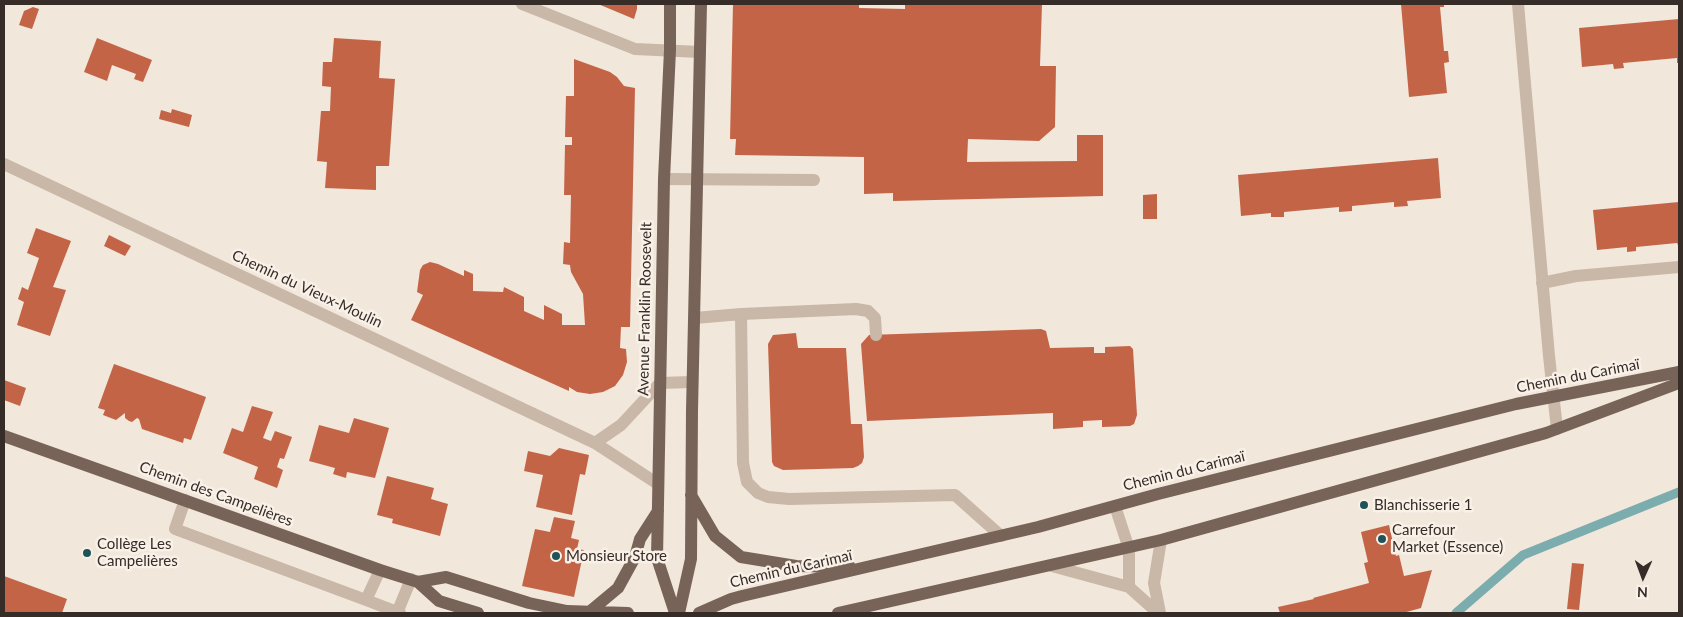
<!DOCTYPE html>
<html>
<head>
<meta charset="utf-8">
<style>
	body { margin:0 }
	#map { position:relative; width:1683px; height:617px; overflow:hidden; background:#f1e7db; font-family:Lato,sans-serif }
	canvas { display:block }
	.frame { position:absolute; inset:0; border:5px solid #362c28; pointer-events:none }
	.north { position:absolute; left:1618px; top:552px; width:50px; height:50px; -webkit-text-stroke:4px #f9f1e8; paint-order:stroke; rotate:182deg; font-size:14px; font-weight:700; line-height:20px; text-align:center; color:#362c28 }
	.north::after { content:''; display:block; margin:auto; width:18px; height:22px; background:#362c28; clip-path:polygon(50% 0,100% 100%,50% 72%,0 100%) }
</style>
</head>
<body>
<div id="map">
<canvas width="1683" height="617"></canvas>
<div class="frame"></div>
<div class="north">N</div>
</div>
<script>
const ctx = document.querySelector('canvas').getContext('2d');
ctx.lineJoin = 'round';
function toPath(rows) {
  const path = new Path2D();
  for (const r of rows) {
    path.moveTo(r[0], r[1]);
    for (let i = 2; i < r.length; i += 2) path.lineTo(r[i], r[i + 1]);
  }
  return path;
}
function trace(path, color, width, dash) {
  ctx.strokeStyle = color;
  ctx.lineWidth = width;
  ctx.lineCap = dash ? 'butt' : 'round';
  ctx.setLineDash(dash || []);
  ctx.stroke(path);
}
function fillPath(path, color) {
  ctx.fillStyle = color;
  ctx.fill(path, 'evenodd');
}
function label(font, color, halo, rows, align = 'center') {
  ctx.font = font + ' Lato,sans-serif';
  ctx.lineWidth = 5;
  ctx.setLineDash([]);
  ctx.textBaseline = 'middle';
  ctx.strokeStyle = halo;
  ctx.fillStyle = color;
  for (const [text, x, y, turn = 0] of rows) {
    ctx.save();
    ctx.translate(x, y);
    ctx.rotate((+turn || 0) * Math.PI / 180);
    ctx.textAlign = isNaN(turn) ? turn : align;
    if (halo) ctx.strokeText(text, 0, 0);
    ctx.fillText(text, 0, 0);
    ctx.restore();
  }
}
trace(toPath([
	[1456,613,1523,555,1679,492]
]), '#7bacae', 9);
fillPath(toPath([
	[598,4,637,4,637,9,634,19],
	[733,4,859,4,859,8,905,9,905,4,1042,4,1040,66,1056,66,1055,127,1039,141,968,139,967,162,1077,161,1077,135,1103,135,1103,196,893,201,893,193,864,194,864,157,735,155,736,139,730,139],
	[1401,4,1444,4,1444,7,1440,7,1444,51,1448,51,1449,62,1444,63,1447,93,1409,97],
	[33,7,39,9,32,29,19,25,24,11],
	[1679,19,1679,63,1677,63,1677,58,1623,63,1624,68,1614,69,1613,64,1582,67,1579,28],
	[97,38,152,60,143,82,134,79,136,74,112,65,107,81,84,72],
	[334,38,381,41,379,78,395,79,389,166,376,166,376,190,325,188,327,162,317,161,321,111,330,111,331,87,322,86,323,62,332,62],
	[574,59,610,72,617,77,624,86,635,88,630,327,621,327,620,348,626,349,627,362,623,375,615,386,603,392,590,394,577,392,569,387,569,391,411,320,423,295,417,292,420,270,423,265,430,262,438,264,464,276,464,270,473,274,473,291,503,292,504,287,524,297,524,311,544,320,544,305,562,314,562,325,585,325,583,294,571,272,570,265,563,264,564,242,570,243,571,195,564,195,565,145,572,145,572,137,565,137,566,96,574,96],
	[172,109,192,115,189,127,159,119,161,110,171,113],
	[1438,158,1441,198,1407,201,1408,206,1394,207,1394,202,1352,206,1352,211,1339,212,1339,207,1284,212,1284,217,1271,217,1271,213,1241,216,1238,175],
	[1157,194,1157,219,1143,219,1143,195],
	[1679,202,1679,247,1677,243,1636,247,1636,251,1627,252,1627,247,1597,250,1593,210],
	[36,228,71,241,53,287,66,290,50,336,17,325,24,302,18,299,22,287,28,290,39,258,27,253],
	[109,235,131,246,125,256,104,246],
	[1041,329,1046,331,1050,348,1094,347,1094,353,1105,353,1105,347,1130,346,1133,349,1137,415,1134,424,1130,426,1102,427,1102,420,1083,421,1083,427,1053,429,1053,413,867,421,861,344,869,335],
	[796,333,798,348,846,348,851,424,862,424,864,457,862,463,858,466,853,468,783,470,774,466,772,462,768,344,773,335],
	[114,364,206,397,191,440,184,438,183,443,142,429,139,419,137,418,132,422,129,421,125,418,125,413,116,420,103,415,105,410,98,408],
	[4,380,26,388,20,406,4,400],
	[252,406,273,412,263,438,271,441,275,431,292,437,284,459,280,458,277,467,283,470,277,488,254,479,258,467,223,453,232,428,243,432],
	[354,418,389,428,375,478,347,472,346,478,333,474,335,468,309,461,319,425,349,433],
	[559,448,589,455,585,475,580,474,572,515,536,507,543,475,524,471,528,451,550,456],
	[387,476,434,488,431,499,448,504,440,536,392,523,393,519,377,515],
	[554,517,575,521,571,538,579,540,577,549,584,550,574,597,522,586,535,529,550,532],
	[1389,525,1396,556,1399,555,1404,576,1432,570,1421,608,1403,613,1280,613,1278,607,1314,599,1313,598,1369,583,1364,563,1368,562,1361,532],
	[1572,563,1584,564,1579,610,1567,609],
	[4,576,67,599,62,613,4,613]
]), '#c46447');
trace(toPath([
	[522,4,635,49,700,52],
	[1518,4,1549,356,1557,429],
	[4,164,595,443,658,484],
	[664,179,814,180],
	[1542,283,1576,276,1679,267],
	[741,314,856,309,868,311,875,318,876,335],
	[695,318,741,314,743,463,747,482,758,493,768,497,789,499,955,495,1001,536],
	[595,443,621,425,660,383,692,382],
	[185,500,175,529,366,600,380,570],
	[1115,506,1129,549,1129,587],
	[1052,566,1129,587,1158,613],
	[366,600,400,613],
	[397,613,411,579],
	[1160,613,1154,583,1161,540]
]), '#c9b7a8', 12);
trace(toPath([
	[670,4,670,50,664,179,657,558,675,613],
	[4,436,380,570,418,582,439,601,478,613],
	[691,495,715,536,741,557,796,566,850,567],
	[418,582,446,577,529,603,567,611,628,613],
	[588,613,618,588,635,557,640,539,658,511],
	[679,613,691,559,692,410,701,4],
	[699,613,731,599,742,596,1038,527,1158,494,1516,404,1679,372],
	[838,613,1161,540,1546,433,1679,383]
]), '#786359', 12);
for (const [x, y, r, color] of [
	[1364,505,5,"#1e5457"],
	[1382,539,5,"#1e5457"],
	[87,553,5,"#1e5457"],
	[556,556,5,"#1e5457"]
]) {
  const dot = new Path2D();
  dot.arc(x, y, r, 0, 2 * Math.PI);
  ctx.fillStyle = color;
  ctx.fill(dot);
  trace(dot, '#f9f1e8', 2);
}
label('15px', '#362c28', '#f9f1e8', [
	["Chemin du Vieux-Moulin",307,289,25],
	["Avenue Franklin Roosevelt",645,309,-89],
	["Chemin du Carimaï",1578,376,-11],
	["Chemin du Carimaï",1184,471,-14],
	["Chemin des Campelières",216,494,20],
	["Chemin du Carimaï",791,569,-13]
]);
label('15px', '#362c28', '#f9f1e8', [
	["Blanchisserie 1",1374,505],
	["Carrefour",1392,530],
	["Market (Essence)",1392,547],
	["Collège Les",97,544],
	["Campelières",97,561],
	["Monsieur Store",566,556]
], 'left');
</script>
</body>
</html>
